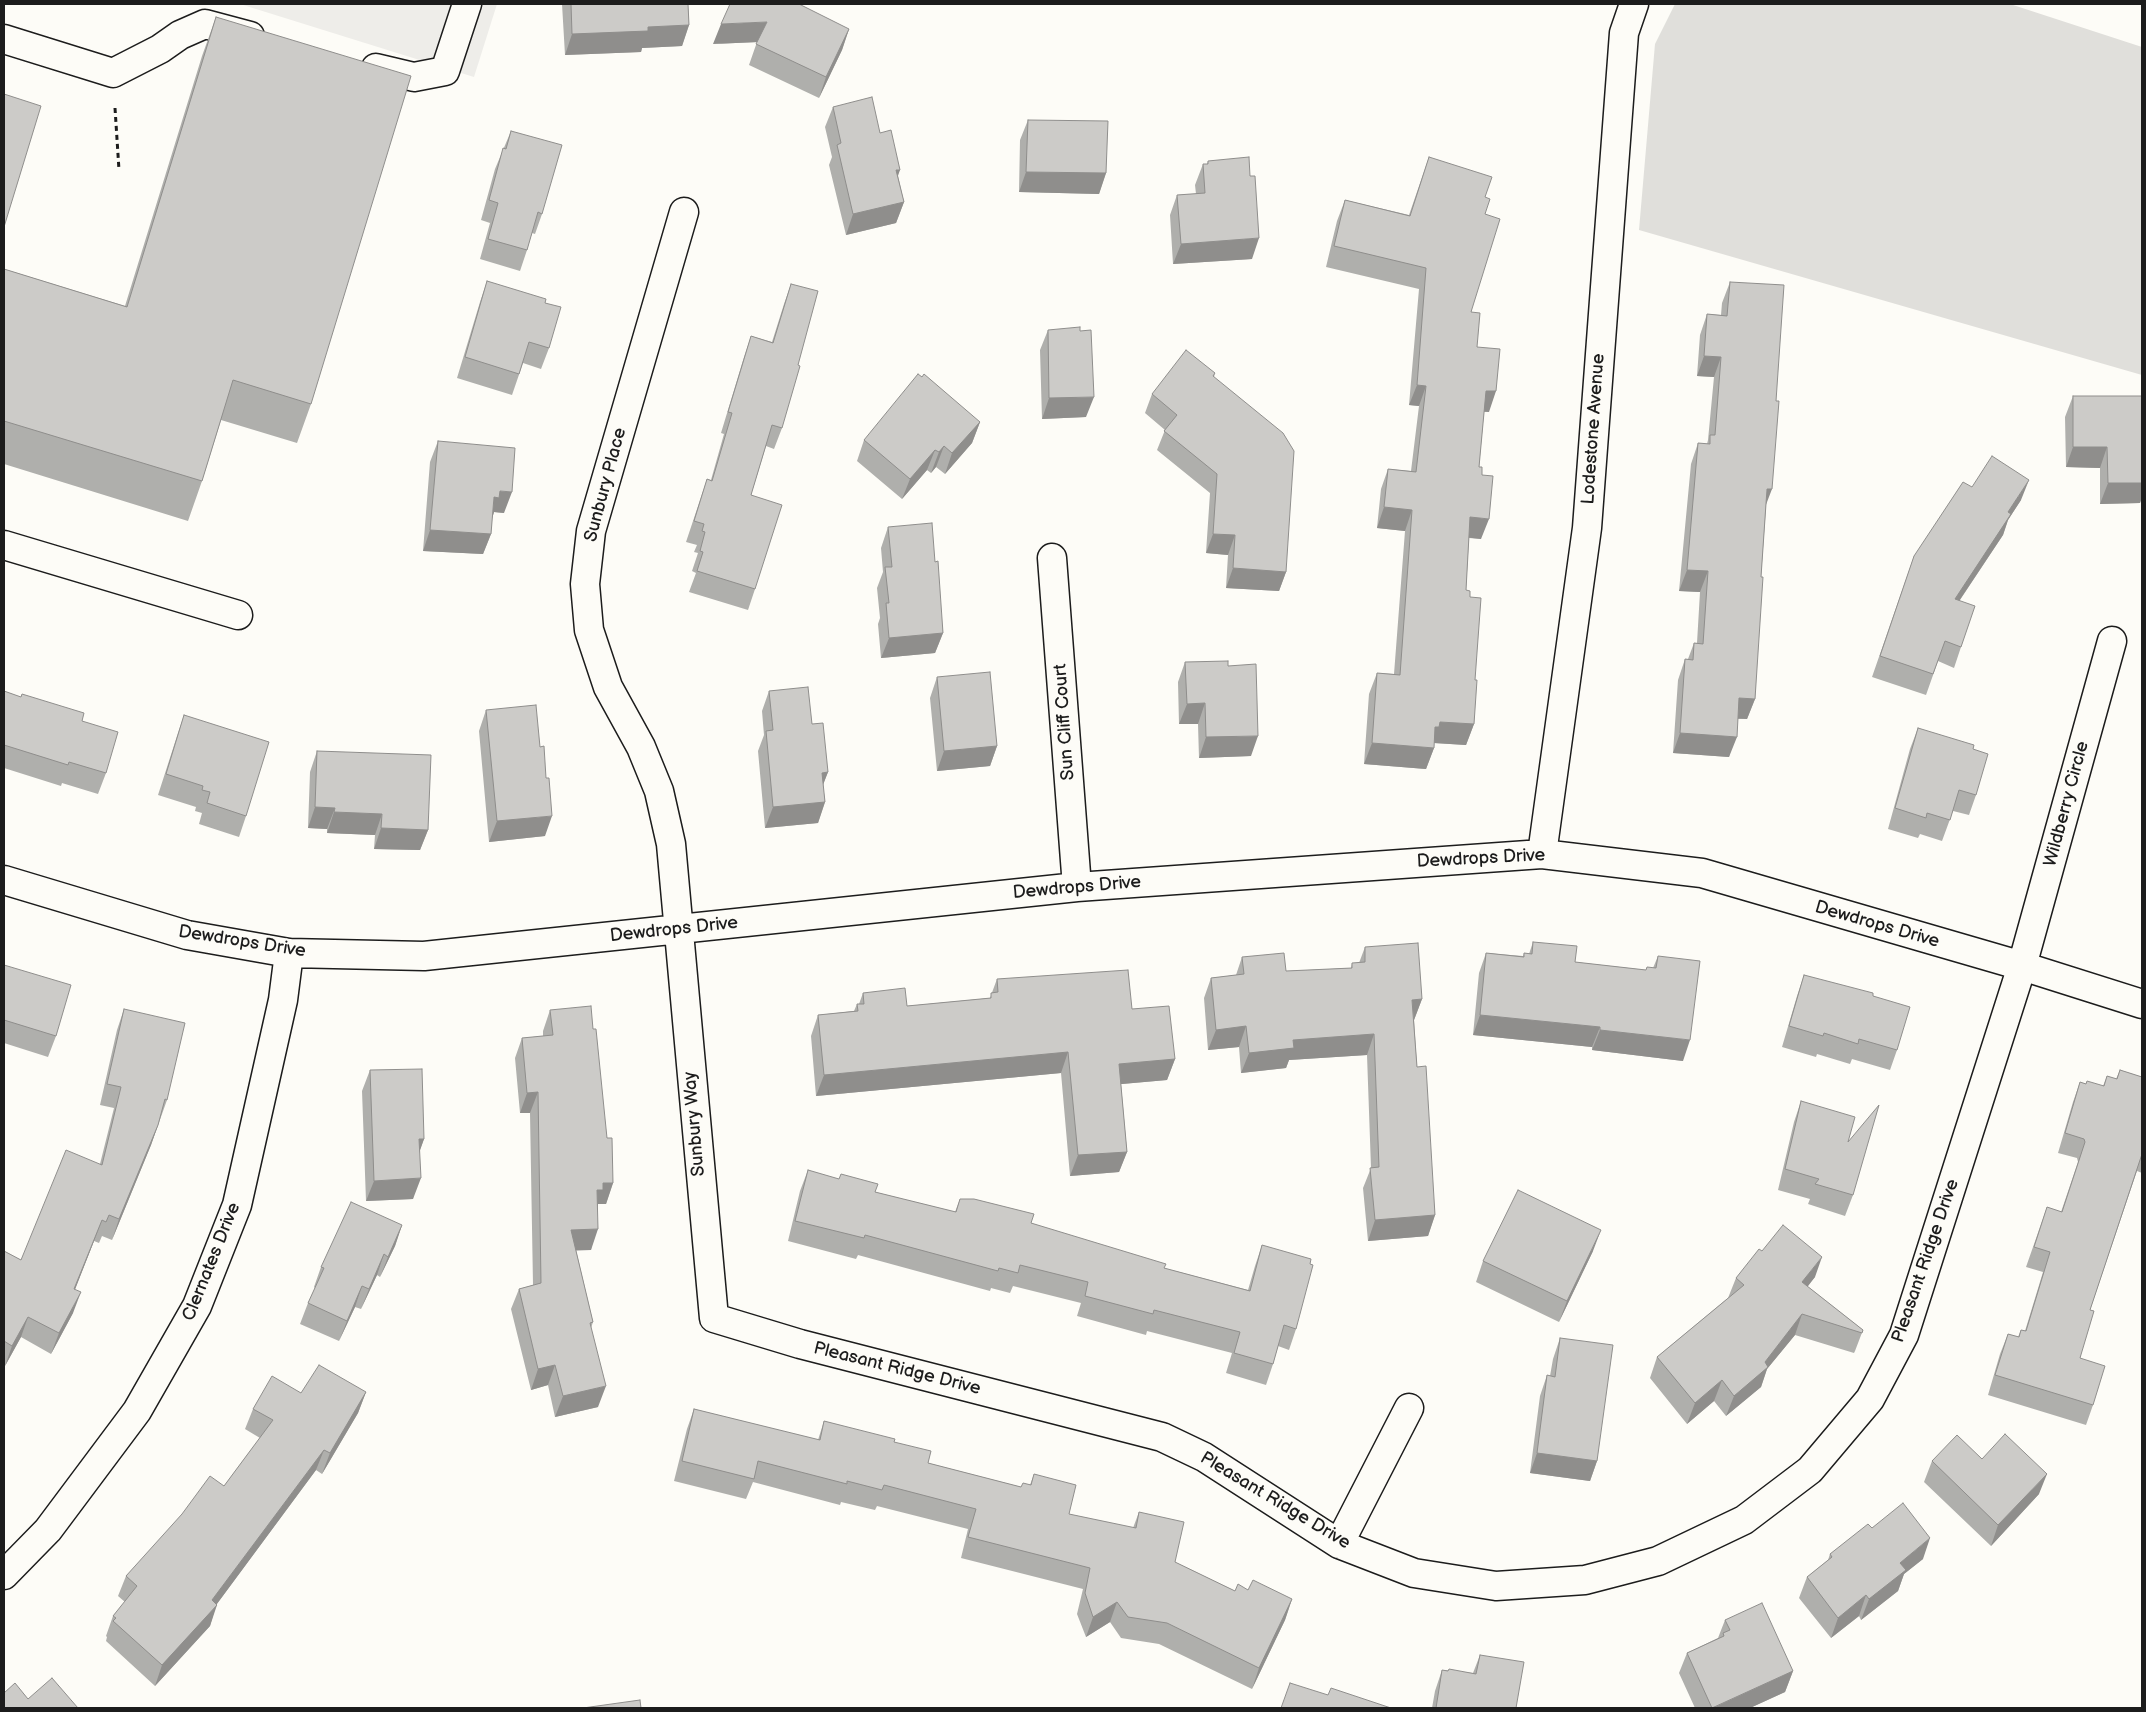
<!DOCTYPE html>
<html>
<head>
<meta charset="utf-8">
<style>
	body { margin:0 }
	#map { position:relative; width:2146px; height:1712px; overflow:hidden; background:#fdfcf7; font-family:"Balsamiq Sans",sans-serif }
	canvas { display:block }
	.frame { position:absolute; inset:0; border:5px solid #1c1c1c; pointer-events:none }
</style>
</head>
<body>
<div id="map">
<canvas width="2146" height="1712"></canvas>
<div class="frame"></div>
</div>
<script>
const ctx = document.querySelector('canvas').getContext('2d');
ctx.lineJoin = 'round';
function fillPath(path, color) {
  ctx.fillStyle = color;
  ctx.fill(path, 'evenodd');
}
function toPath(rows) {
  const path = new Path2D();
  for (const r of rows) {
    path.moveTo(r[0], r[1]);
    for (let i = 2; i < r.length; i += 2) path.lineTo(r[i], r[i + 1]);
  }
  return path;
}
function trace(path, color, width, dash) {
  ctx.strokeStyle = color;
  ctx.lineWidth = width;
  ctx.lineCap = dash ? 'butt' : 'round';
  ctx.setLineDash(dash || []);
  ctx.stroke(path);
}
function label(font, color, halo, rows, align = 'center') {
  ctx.font = font + ' "Balsamiq Sans",sans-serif';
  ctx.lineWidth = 4;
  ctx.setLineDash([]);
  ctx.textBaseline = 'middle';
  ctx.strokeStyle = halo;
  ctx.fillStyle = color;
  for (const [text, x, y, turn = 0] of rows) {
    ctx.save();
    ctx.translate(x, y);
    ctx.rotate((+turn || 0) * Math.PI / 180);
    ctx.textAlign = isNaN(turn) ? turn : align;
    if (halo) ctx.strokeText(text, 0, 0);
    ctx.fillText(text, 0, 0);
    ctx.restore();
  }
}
fillPath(toPath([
	[240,4,497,4,474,77]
]), '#eeede9');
fillPath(toPath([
	[1675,4,2010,4,2142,47,2142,375,1639,230,1655,44]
]), '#e0dfdb');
const minor = toPath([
	[4,39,113,73,160,49,180,35,205,24,250,36],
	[376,68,414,77,445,71,467,4],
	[684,212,591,531,585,584,589,630,608,687,641,747,659,791,671,844,714,1318,800,1344,1162,1437,1204,1457,1339,1544,1414,1573,1496,1586,1585,1580,1658,1561,1744,1520,1810,1470,1870,1399,1904,1335,2022,966,2112,641],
	[4,545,238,615],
	[1052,558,1077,887],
	[1542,854,1587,528,1624,33,1634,4],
	[4,880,187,935,289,953,424,956,1077,887,1542,854,1702,873,2022,966,2142,1004],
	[1339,1544,1409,1408],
	[4,1575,48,1530,137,1411,197,1306,237,1205,283,1000,289,953]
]);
trace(minor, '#1c1c1c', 31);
trace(toPath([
	[115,108,119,170]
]), '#1c1c1c', 3, [5, 4]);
trace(minor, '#fdfcf7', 28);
fillPath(toPath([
	[562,4,688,4,689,25,682,46,642,48,641,52,565,55],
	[216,17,311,404,297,443,221,420,202,481,188,521,4,464,4,269,125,306,202,56],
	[849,29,842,50,819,98,749,65,757,42,713,44],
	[833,107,880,133,898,176,904,202,896,223,846,235,829,165,832,157,825,127],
	[1028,120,1106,173,1099,194,1019,192,1020,140],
	[511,131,542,214,535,234,532,233,527,250,520,271,480,259,490,223,481,220,495,169],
	[1429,157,1485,197,1485,214,1471,312,1477,347,1489,412,1484,412,1479,467,1482,475,1481,539,1469,538,1466,590,1470,597,1475,680,1474,724,1466,745,1434,743,1434,748,1426,769,1364,764,1369,694,1377,673,1394,674,1405,531,1377,528,1381,489,1388,469,1411,471,1419,406,1409,405,1419,289,1326,267,1337,221,1345,200,1409,215],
	[1208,161,1252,259,1173,264,1170,215,1177,195,1196,194,1195,185,1203,164,1207,164],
	[487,281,545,303,549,348,541,369,523,363,512,395,457,378,480,302],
	[1730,282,1766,507,1761,577,1755,699,1747,719,1738,719,1729,757,1673,753,1678,680,1685,659,1688,659,1694,643,1697,643,1700,592,1679,591,1691,464,1698,443,1707,444,1708,440,1714,377,1697,376,1700,335,1707,314,1721,315,1722,303],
	[791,284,782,428,774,449,766,446,751,495,755,589,748,610,689,592,696,573,692,571,698,553,694,552,697,545,686,542,707,479,711,480,724,434,721,433,744,357,751,336,772,342,784,304],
	[1048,330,1086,417,1042,419,1040,350],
	[1215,373,1214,377,1286,572,1279,591,1226,588,1228,555,1206,553,1210,493,1157,450,1165,430,1145,413,1152,394],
	[2073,396,2142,396,2142,497,2140,503,2100,504,2100,468,2066,467,2065,417],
	[980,422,972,443,945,474,936,467,931,473,927,470,902,499,857,461,864,440],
	[438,441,504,513,494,512,492,518,491,534,483,554,423,551,430,462],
	[1972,487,2021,500,2008,520,2003,535,1960,600,1961,647,1954,668,1938,661,1926,695,1872,677,1914,556],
	[888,527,935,562,943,633,935,653,881,658,878,624,880,618,877,588,883,572,881,548],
	[1185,662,1251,756,1199,758,1198,724,1179,724,1178,682],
	[937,677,997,746,990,766,937,771,930,698],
	[4,691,82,721,106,773,98,794,62,783,61,786,4,768],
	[769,691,812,724,828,772,823,784,825,802,818,823,765,828,758,751,764,735,762,711],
	[486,710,545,836,489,842,479,731],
	[184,715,246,816,239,837,199,824,202,813,195,811,196,807,158,795,177,736],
	[1918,728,1973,749,1976,795,1969,815,1953,811,1942,841,1920,834,1918,838,1888,829,1910,749],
	[317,751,428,830,420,850,374,849,375,835,327,833,327,829,308,828,310,772],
	[1533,942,1575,962,1646,970,1653,968,1658,956,1683,1061,1592,1050,1592,1047,1473,1035,1479,973,1486,953,1523,956,1524,953,1529,954],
	[1365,947,1422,999,1414,1020,1417,1067,1435,1215,1428,1236,1368,1241,1363,1188,1371,1168,1367,1055,1289,1060,1286,1068,1241,1073,1239,1047,1208,1050,1204,998,1211,978,1236,975,1242,957,1286,971,1351,968,1352,963,1359,963],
	[4,965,56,1036,48,1057,4,1043],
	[1804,975,1873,996,1897,1050,1890,1070,1852,1059,1850,1064,1817,1054,1816,1057,1782,1047,1797,996],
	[997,979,1132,1009,1175,1059,1167,1080,1121,1084,1127,1152,1119,1172,1070,1176,1061,1073,816,1096,811,1036,818,1015,854,1011,857,1004,859,1004,863,993,907,1006,990,998],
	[124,1009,167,1100,151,1145,112,1240,102,1236,99,1243,94,1241,75,1289,73,1313,51,1354,21,1337,5,1366,4,1366,4,1251,21,1260,100,1164,114,1108,100,1105,117,1030],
	[550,1010,607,1138,613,1183,606,1204,598,1204,598,1205,591,1250,576,1250,593,1322,591,1328,598,1407,555,1417,548,1385,531,1390,511,1309,519,1289,533,1285,530,1113,520,1113,515,1058,522,1038,543,1036,543,1031],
	[370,1070,424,1139,419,1152,413,1199,366,1201,362,1091],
	[2120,1070,2142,1077,2142,1173,2137,1171,2090,1310,2080,1358,2093,1405,2086,1425,1988,1395,2000,1354,2008,1334,2018,1337,2021,1330,2025,1331,2043,1272,2026,1267,2047,1207,2061,1212,2078,1162,2077,1158,2058,1153,2073,1102,2080,1082,2086,1084,2103,1086,2107,1076,2116,1079],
	[1801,1101,1853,1195,1845,1216,1808,1204,1810,1199,1778,1190,1794,1122],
	[808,1170,875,1192,955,1212,960,1199,1164,1268,1248,1290,1255,1266,1262,1245,1296,1329,1289,1350,1278,1346,1273,1364,1266,1385,1226,1373,1232,1353,1147,1331,1146,1335,1077,1316,1081,1303,1013,1286,1010,1293,991,1288,990,1291,858,1255,856,1259,788,1241,800,1191],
	[402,1225,395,1246,380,1277,377,1275,361,1309,355,1307,339,1341,300,1324,308,1303,315,1288,314,1287,321,1267],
	[1593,1251,1559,1322,1476,1282,1483,1261],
	[1762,1251,1815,1277,1807,1286,1863,1330,1855,1351,1854,1353,1795,1335,1767,1369,1761,1387,1726,1416,1714,1401,1687,1424,1650,1378,1657,1357,1728,1298,1736,1278],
	[1560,1338,1597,1461,1590,1481,1530,1473,1540,1396,1547,1375,1550,1376,1553,1359],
	[366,1392,358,1413,322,1474,316,1470,216,1605,210,1626,155,1686,106,1641,107,1637,106,1636,113,1616,125,1602,118,1596,126,1576,224,1486,260,1438,245,1429,253,1409,301,1393],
	[694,1409,818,1440,824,1421,894,1442,928,1463,1021,1487,1030,1485,1034,1474,1069,1514,1133,1528,1139,1512,1175,1562,1235,1591,1248,1590,1292,1599,1285,1620,1252,1689,1159,1644,1121,1638,1110,1622,1086,1637,1077,1614,1083,1589,961,1558,968,1529,877,1506,875,1510,841,1502,840,1505,753,1482,746,1499,674,1481,687,1429],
	[1982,1459,2039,1494,1991,1546,1924,1482,1932,1461],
	[1872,1528,1923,1559,1904,1574,1898,1591,1861,1620,1859,1616,1831,1638,1799,1598,1807,1577,1828,1560,1830,1554],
	[1725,1620,1793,1671,1785,1692,1750,1708,1695,1708,1679,1673,1687,1653,1718,1638],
	[1480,1655,1516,1708,1432,1708,1435,1691,1442,1670,1473,1673]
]), '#afafac');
fillPath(toPath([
	[767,22,759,42,713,44,721,24],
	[689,25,682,46,642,48,641,52,565,55,572,34,648,27],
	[849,29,842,50,819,98,826,77],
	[896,170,900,170,893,190],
	[1026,172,1106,173,1099,194,1019,192],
	[904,202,896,223,846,235,853,214],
	[1259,238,1252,259,1173,264,1181,244],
	[1704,356,1721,357,1714,377,1697,376],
	[1417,385,1426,386,1419,406,1409,405],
	[1486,391,1496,391,1489,412,1479,411],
	[1094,397,1086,417,1042,419,1049,398],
	[980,422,972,443,945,474,952,453],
	[944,446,936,467,931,473,939,452],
	[2073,447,2107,447,2100,468,2066,467],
	[935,450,927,470,902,499,910,479],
	[2029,480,2021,500,2008,520,2003,535,1947,619,1955,599,2008,512],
	[2108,483,2142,483,2142,497,2140,503,2100,504],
	[1767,489,1772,489,1764,510],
	[500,491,512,492,504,513,494,512,492,519,494,497],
	[1384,507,1412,510,1405,531,1377,528],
	[1470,517,1489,519,1481,539,1463,537],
	[430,530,491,534,483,554,423,551],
	[1213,534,1235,535,1228,555,1206,553],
	[1233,568,1286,572,1279,591,1226,588],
	[1687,570,1708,571,1700,592,1679,591],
	[943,633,935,653,881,658,889,638],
	[1739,698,1755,699,1747,719,1732,718],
	[1205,703,1198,724,1179,724,1187,704],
	[1440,722,1474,724,1466,745,1434,743,1435,727],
	[1680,733,1737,737,1729,757,1673,753],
	[1258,736,1251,756,1199,758,1206,737],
	[1372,743,1434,748,1426,769,1364,764],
	[997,746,990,766,937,771,944,751],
	[828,772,820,793,822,773],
	[825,802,818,823,765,828,773,807],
	[315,807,335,808,327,829,308,828],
	[334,812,382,814,375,835,327,833],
	[552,816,545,836,489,842,497,821],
	[381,828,428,830,420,850,374,849],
	[1422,999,1414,1020,1412,1000],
	[1480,1015,1600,1027,1592,1047,1473,1035],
	[1246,1026,1239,1047,1208,1050,1216,1030],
	[1600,1030,1690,1040,1683,1061,1592,1050],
	[1374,1034,1367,1055,1289,1060,1286,1068,1241,1073,1249,1053,1293,1040],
	[1068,1052,1061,1073,816,1096,824,1075],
	[1175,1059,1167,1080,1111,1085,1119,1064],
	[538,1092,530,1113,520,1113,527,1093],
	[158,1125,151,1145,112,1240,119,1219],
	[419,1139,424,1139,417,1159],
	[1127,1152,1119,1172,1070,1176,1078,1155],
	[421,1178,413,1199,366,1201,374,1181],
	[603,1183,613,1183,606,1204,598,1204,596,1211,597,1190],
	[1435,1215,1428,1236,1368,1241,1375,1220],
	[102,1220,94,1241,67,1310,74,1289],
	[402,1225,395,1246,380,1277,388,1257],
	[598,1229,591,1250,563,1251,571,1230],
	[1601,1230,1593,1251,1559,1322,1567,1301],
	[384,1254,377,1275,361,1309,369,1289],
	[1822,1257,1815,1277,1795,1303,1802,1282],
	[362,1286,355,1307,339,1341,347,1321],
	[81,1292,73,1313,51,1354,59,1333],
	[1802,1314,1795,1335,1767,1369,1761,1387,1726,1416,1734,1396,1765,1362],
	[28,1317,21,1337,5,1366,12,1346],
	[555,1365,548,1385,531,1390,538,1369],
	[1722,1380,1714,1401,1687,1424,1695,1403],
	[606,1386,598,1407,555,1417,563,1396],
	[366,1392,358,1413,322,1474,330,1453],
	[324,1450,316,1470,211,1612,217,1605,210,1626,155,1686,162,1665,212,1600],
	[1537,1453,1597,1461,1590,1481,1530,1473],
	[2047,1474,2039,1494,1991,1546,1998,1525],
	[1930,1538,1923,1559,1904,1574,1898,1591,1861,1620,1869,1599,1900,1563],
	[1866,1595,1859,1616,1831,1638,1838,1618],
	[1292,1599,1285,1620,1252,1689,1259,1668],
	[1117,1602,1110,1622,1086,1637,1093,1617],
	[1793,1671,1785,1692,1750,1708,1713,1708]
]), '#8f8e8c');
const building = toPath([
	[571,4,688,4,689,25,648,27,648,31,572,34,571,4],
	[730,4,799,4,849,29,826,77,756,44,767,22,721,24,730,4],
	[216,17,411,76,311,404,233,380,202,481,4,421,4,269,127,307,216,17],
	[4,94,41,106,4,227,4,94],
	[872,97,880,133,891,130,900,170,896,170,904,202,853,214,837,145,841,143,833,107,872,97],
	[1028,120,1108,121,1106,173,1026,172,1028,120],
	[511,131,562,145,542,214,538,212,527,250,488,239,498,203,489,200,503,148,506,149,511,131],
	[1249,157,1250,176,1255,176,1259,238,1181,244,1177,195,1205,193,1203,164,1208,164,1208,161,1249,157],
	[1429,157,1492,177,1485,197,1490,199,1485,214,1500,219,1471,312,1480,313,1477,347,1500,349,1496,391,1486,391,1479,467,1482,467,1482,475,1493,476,1489,519,1470,517,1466,590,1470,591,1470,597,1481,598,1475,680,1477,680,1474,724,1440,722,1439,727,1435,727,1434,748,1372,743,1377,673,1400,675,1412,510,1384,507,1388,469,1416,472,1426,386,1417,385,1426,268,1334,246,1345,200,1410,216,1429,157],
	[487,281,546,299,545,303,561,307,549,348,529,342,519,374,465,357,487,281],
	[1730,282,1784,285,1776,401,1779,401,1772,489,1767,489,1761,577,1763,577,1755,699,1739,698,1737,737,1680,733,1685,659,1693,660,1694,643,1703,644,1708,571,1687,570,1698,443,1710,444,1710,435,1715,435,1721,357,1704,356,1707,314,1727,316,1730,282],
	[791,284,818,291,798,365,800,366,782,428,772,425,751,495,782,505,755,589,697,571,703,552,700,551,705,532,702,531,704,524,694,521,707,479,712,481,732,413,728,412,751,336,773,343,791,284],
	[1080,327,1080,331,1091,330,1094,397,1049,398,1048,330,1080,327],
	[1186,350,1215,373,1213,376,1283,433,1294,451,1286,572,1233,568,1235,535,1213,534,1217,474,1164,431,1177,415,1152,394,1186,350],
	[918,374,922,377,924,374,980,422,952,453,944,446,939,452,935,450,910,479,864,440,918,374],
	[2073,396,2142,396,2142,483,2108,483,2107,447,2073,447,2073,396],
	[438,441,515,448,512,492,500,491,499,498,494,497,491,534,430,530,438,441],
	[1992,456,2029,480,2008,512,2011,514,1955,599,1975,606,1961,647,1945,641,1933,674,1880,656,1914,556,1963,482,1972,487,1992,456],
	[932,523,935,562,938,561,943,633,889,638,886,603,889,603,885,567,892,567,888,527,932,523],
	[1228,661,1228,666,1256,664,1258,736,1206,737,1205,703,1187,704,1185,662,1228,661],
	[990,672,997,746,944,751,937,677,990,672],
	[808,687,812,724,823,723,828,772,822,773,825,802,773,807,766,731,773,730,769,691,808,687],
	[4,691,21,697,22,694,84,713,82,721,118,732,106,773,69,762,68,765,4,745,4,691],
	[536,705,540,747,544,746,546,778,549,778,552,816,497,821,486,710,536,705],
	[184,715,269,742,246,816,207,803,210,792,202,790,203,786,166,774,184,715],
	[1918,728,1974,745,1973,749,1988,754,1976,795,1959,790,1950,820,1927,813,1926,818,1895,808,1918,728],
	[317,751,431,755,428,830,381,828,382,814,334,812,335,808,315,807,317,751],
	[1533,942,1577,946,1575,962,1646,970,1647,967,1656,968,1658,956,1700,961,1690,1040,1600,1030,1600,1027,1480,1015,1486,953,1524,957,1524,953,1532,954,1533,942],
	[1418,943,1422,999,1412,1000,1417,1067,1426,1066,1435,1215,1375,1220,1370,1168,1379,1167,1374,1034,1293,1040,1294,1048,1249,1053,1246,1026,1216,1030,1211,978,1244,974,1242,957,1284,953,1286,971,1352,968,1352,963,1365,962,1365,947,1418,943],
	[4,965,71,985,56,1036,4,1020,4,965],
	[1128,970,1132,1009,1169,1006,1175,1059,1119,1064,1127,1152,1078,1155,1068,1052,824,1075,818,1015,858,1011,857,1004,864,1004,863,993,905,988,907,1006,991,998,991,993,998,992,997,979,1128,970],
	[1804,975,1873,993,1873,996,1910,1007,1897,1050,1859,1039,1858,1044,1824,1033,1823,1036,1789,1026,1804,975],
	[591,1006,593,1029,596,1029,607,1138,612,1138,613,1183,603,1183,603,1190,597,1190,598,1229,571,1230,593,1322,590,1323,606,1386,563,1396,555,1365,538,1369,519,1289,541,1283,538,1092,527,1093,522,1038,553,1035,550,1010,591,1006],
	[124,1009,185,1023,167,1100,165,1099,158,1125,119,1219,109,1215,106,1222,102,1220,74,1289,81,1292,59,1333,28,1317,12,1346,4,1341,4,1251,21,1260,66,1150,102,1165,121,1087,107,1084,124,1009],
	[422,1069,424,1139,419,1139,421,1178,374,1181,370,1070,422,1069],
	[2120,1070,2142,1077,2142,1154,2090,1310,2094,1311,2080,1358,2105,1366,2093,1405,1995,1375,2008,1334,2019,1337,2021,1330,2026,1331,2050,1252,2034,1247,2047,1207,2062,1212,2085,1142,2084,1139,2065,1133,2080,1082,2086,1084,2087,1081,2104,1086,2107,1076,2117,1079,2120,1070],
	[1801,1101,1855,1117,1848,1142,1879,1105,1853,1195,1815,1184,1819,1179,1785,1169,1801,1101],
	[808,1170,839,1179,841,1174,878,1184,875,1192,956,1212,960,1199,974,1199,1034,1214,1031,1223,1166,1264,1164,1268,1250,1291,1262,1245,1311,1259,1310,1264,1313,1265,1296,1329,1284,1325,1273,1364,1234,1353,1240,1332,1154,1310,1153,1314,1085,1296,1088,1282,1020,1265,1018,1273,999,1268,998,1271,865,1235,864,1238,795,1221,808,1170],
	[1518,1190,1601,1230,1567,1301,1483,1261,1518,1190],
	[351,1202,402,1225,388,1257,384,1254,369,1289,362,1286,347,1321,308,1303,324,1268,321,1267,351,1202],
	[1783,1225,1822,1257,1802,1282,1863,1330,1862,1333,1802,1314,1765,1362,1768,1367,1734,1396,1722,1380,1695,1403,1657,1357,1744,1285,1736,1278,1759,1249,1762,1251,1783,1225],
	[1560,1338,1613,1345,1597,1461,1537,1453,1547,1375,1555,1377,1560,1338],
	[319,1365,366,1392,330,1453,324,1450,212,1600,217,1605,162,1665,113,1621,116,1618,113,1616,137,1586,126,1576,182,1514,210,1476,224,1486,273,1420,253,1409,272,1376,301,1393,319,1365],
	[694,1409,820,1440,824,1421,895,1439,894,1442,931,1451,928,1463,1021,1487,1023,1483,1031,1485,1034,1474,1076,1485,1069,1514,1136,1528,1139,1512,1184,1522,1175,1562,1235,1591,1238,1584,1248,1590,1253,1580,1292,1599,1259,1668,1167,1623,1128,1617,1117,1602,1093,1617,1085,1593,1090,1568,968,1537,976,1509,884,1485,882,1490,847,1481,847,1484,758,1461,754,1479,682,1461,694,1409],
	[2005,1434,2047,1474,1998,1525,1932,1461,1957,1435,1982,1459,2005,1434],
	[1903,1503,1930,1538,1900,1563,1906,1570,1869,1599,1866,1595,1838,1618,1807,1577,1832,1557,1830,1554,1868,1524,1872,1528,1903,1503],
	[1762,1603,1793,1671,1712,1708,1687,1653,1724,1636,1723,1633,1730,1630,1725,1620,1762,1603],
	[1480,1655,1524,1662,1516,1708,1436,1708,1442,1670,1448,1671,1449,1669,1476,1674,1480,1655],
	[52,1678,78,1708,4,1708,4,1693,15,1683,28,1699,52,1678],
	[1290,1683,1328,1695,1331,1688,1391,1708,1281,1708,1290,1683],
	[640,1700,641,1708,583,1708,640,1700]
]);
fillPath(building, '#cccbc8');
trace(building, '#8f8e8c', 1);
label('18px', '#1c1c1c', '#fdfcf7', [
	["Lodestone Avenue",1594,429,-86],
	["Sunbury Place",606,485,-75],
	["Sun Cliff Court",1065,722,-94],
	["Wildberry Circle",2067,804,-75],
	["Dewdrops Drive",1481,859,-3],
	["Dewdrops Drive",1077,888,-5],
	["Dewdrops Drive",1877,925,16],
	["Dewdrops Drive",674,930,-6],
	["Dewdrops Drive",242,942,9],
	["Sunbury Way",695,1124,-95],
	["Pleasant Ridge Drive",1926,1261,-71],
	["Clernates Drive",212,1262,-68],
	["Pleasant Ridge Drive",897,1369,14],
	["Pleasant Ridge Drive",1275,1501,31]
]);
</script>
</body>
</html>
